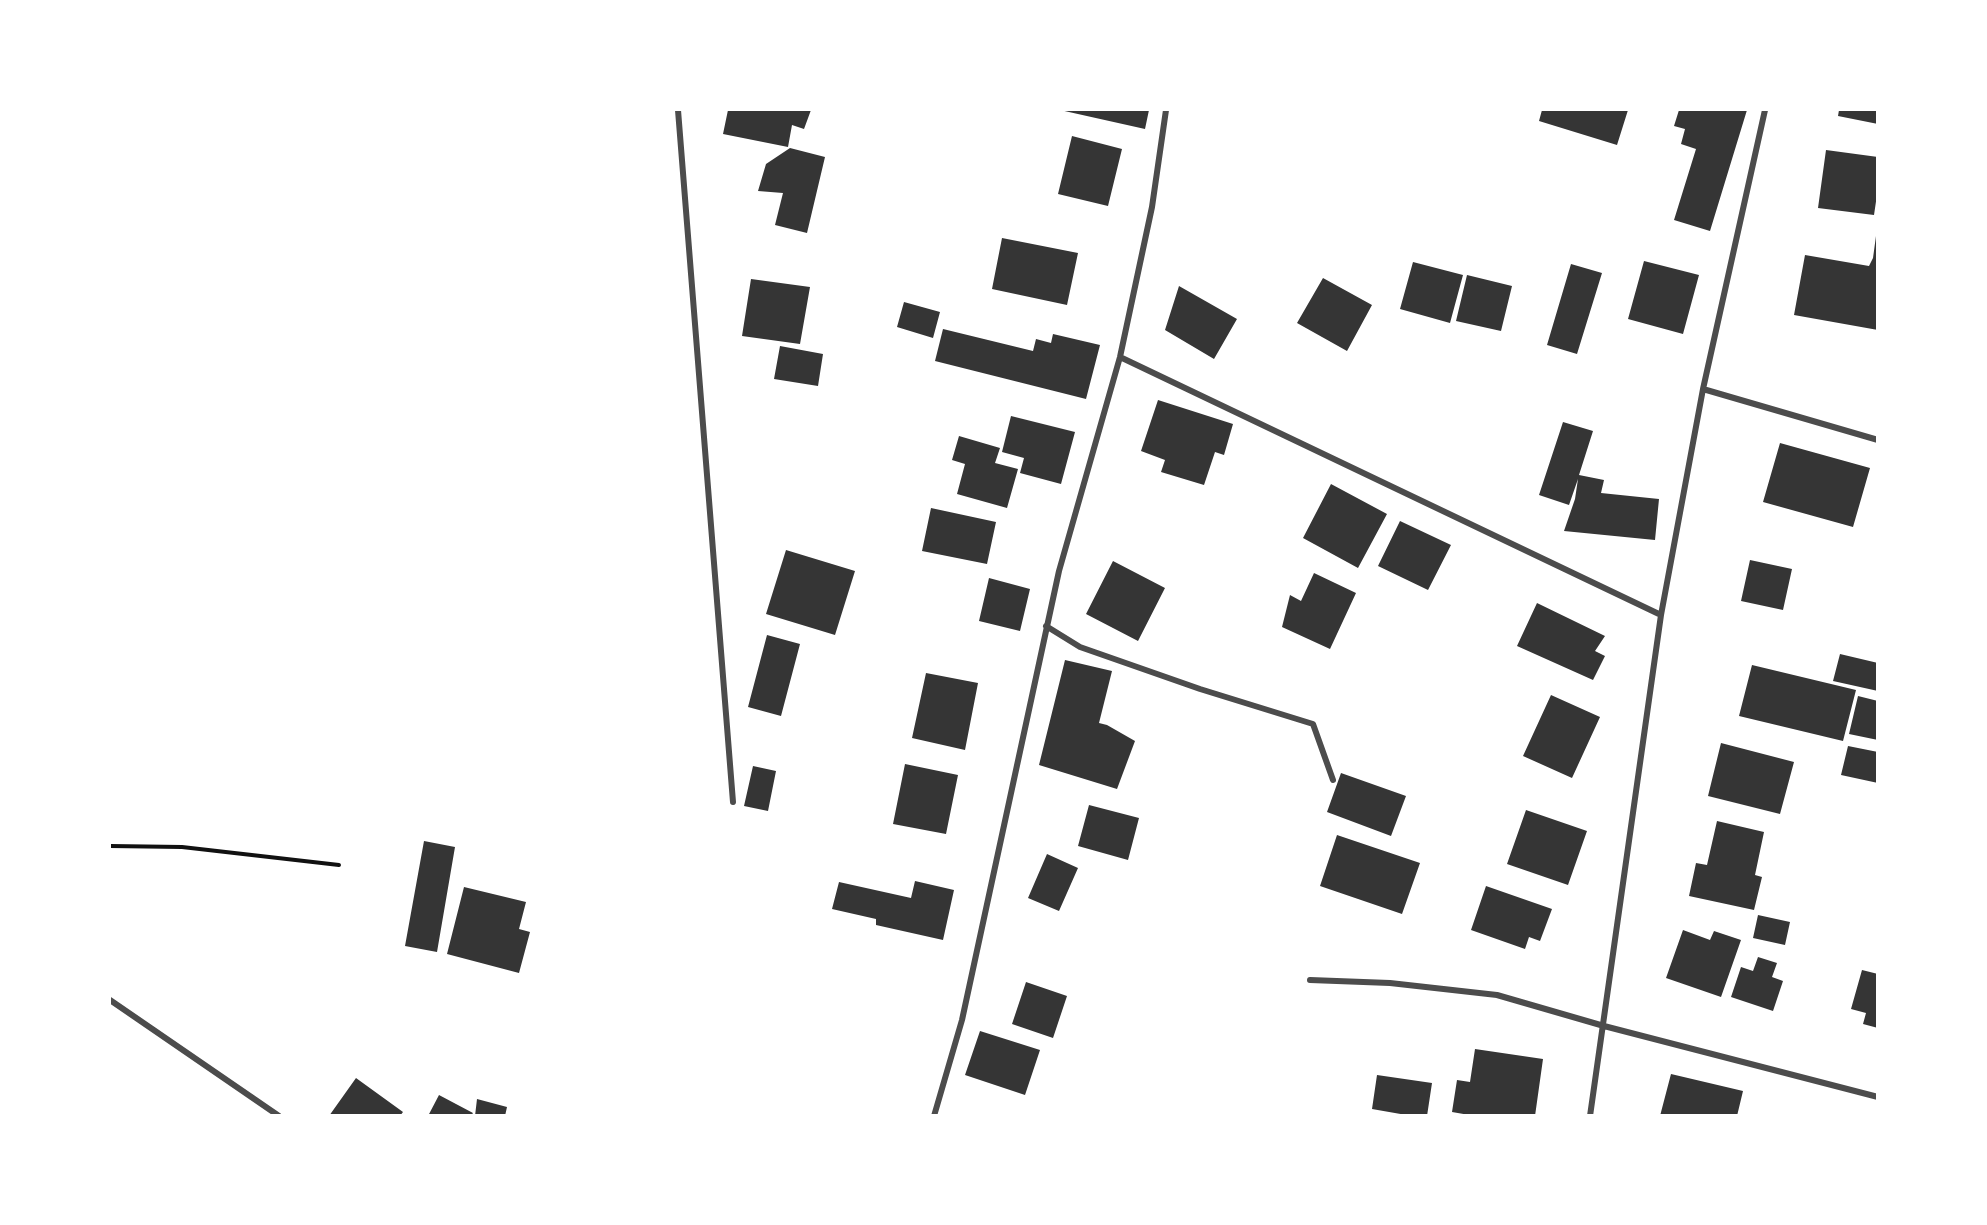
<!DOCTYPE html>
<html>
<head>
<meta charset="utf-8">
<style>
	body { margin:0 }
	#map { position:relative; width:1987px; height:1225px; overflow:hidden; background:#fff; font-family:"Fira Sans",sans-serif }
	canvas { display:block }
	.frame { position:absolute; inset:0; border:111px solid #fff; pointer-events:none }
</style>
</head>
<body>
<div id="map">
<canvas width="1987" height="1225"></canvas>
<div class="frame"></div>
</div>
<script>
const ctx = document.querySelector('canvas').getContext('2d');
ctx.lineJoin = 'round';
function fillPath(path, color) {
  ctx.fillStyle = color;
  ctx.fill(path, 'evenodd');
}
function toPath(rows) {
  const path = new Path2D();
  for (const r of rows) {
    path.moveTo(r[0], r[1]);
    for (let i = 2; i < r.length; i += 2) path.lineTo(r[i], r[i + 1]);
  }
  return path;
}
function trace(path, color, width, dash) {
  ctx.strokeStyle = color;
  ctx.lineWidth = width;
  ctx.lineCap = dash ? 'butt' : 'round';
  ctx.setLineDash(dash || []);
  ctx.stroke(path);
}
fillPath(toPath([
	[728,110,811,110,804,129,792,125,788,147,723,134],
	[1060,110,1149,110,1145,129],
	[1542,110,1628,110,1617,145,1539,121],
	[1679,110,1747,110,1710,231,1674,220,1696,149,1681,144,1685,129,1674,126],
	[1839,110,1878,110,1878,124,1838,116],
	[1072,136,1122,149,1108,206,1058,194],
	[790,148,825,157,807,233,775,225,783,193,758,191,766,164],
	[1826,150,1878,157,1878,188,1874,215,1818,208],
	[1876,236,1878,330,1794,315,1805,255,1869,266,1873,258],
	[1002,238,1078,253,1067,305,992,289],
	[1644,261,1699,275,1683,334,1628,319],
	[1413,262,1463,275,1450,323,1400,309],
	[1571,264,1602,273,1577,354,1547,345],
	[1467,275,1512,286,1501,331,1456,321],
	[1323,278,1372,305,1347,351,1297,323],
	[751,279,810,287,800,344,742,336],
	[1179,286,1237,319,1214,359,1165,330],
	[904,302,940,312,933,338,897,327],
	[943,329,1033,351,1036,339,1051,343,1053,334,1100,345,1086,399,935,361],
	[780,346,823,354,818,386,774,379],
	[1158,400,1233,424,1224,455,1215,452,1204,485,1161,472,1165,460,1141,451],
	[1011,416,1075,432,1061,484,1020,473,1024,458,1002,452],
	[1563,422,1593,431,1579,475,1604,480,1601,493,1659,499,1655,540,1564,531,1575,499,1578,479,1569,505,1539,495],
	[959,436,1000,448,995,463,1018,469,1007,508,957,494,965,464,952,460],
	[1780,443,1870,468,1853,527,1763,502],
	[1331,484,1387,514,1358,568,1303,538],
	[931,508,996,522,987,564,922,551],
	[1400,521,1451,545,1428,590,1378,566],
	[786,550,855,571,835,635,766,614],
	[1750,560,1792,569,1783,610,1741,601],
	[1113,561,1165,588,1138,641,1086,614],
	[1314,573,1356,593,1330,649,1282,627,1290,595,1301,601],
	[989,578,1030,589,1020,631,979,621],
	[1537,603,1605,636,1595,651,1605,656,1593,680,1517,646],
	[767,635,800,644,781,716,748,707],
	[1840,654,1878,663,1878,691,1833,681],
	[1065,660,1112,671,1099,723,1107,725,1135,741,1117,789,1039,765],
	[1752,665,1856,690,1843,741,1739,716],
	[926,673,978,683,965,750,912,738],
	[1551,695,1600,717,1572,778,1523,756],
	[1858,696,1878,701,1878,740,1849,734],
	[1721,743,1794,762,1780,814,1708,796],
	[1848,746,1878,752,1878,783,1841,775],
	[905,764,958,775,946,834,893,824],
	[753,766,776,771,768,811,744,806],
	[1341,773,1406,796,1391,836,1327,812],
	[1089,805,1139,818,1128,860,1078,846],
	[1526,810,1587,831,1568,885,1507,864],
	[1717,821,1764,832,1755,875,1762,877,1754,910,1689,896,1696,863,1707,865],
	[1337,835,1420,863,1402,914,1320,886],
	[424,841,455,847,437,952,405,946],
	[1047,854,1078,868,1059,911,1028,898],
	[915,881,954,890,943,940,876,925,876,919,832,909,839,882,911,898],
	[1486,886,1552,909,1540,941,1529,937,1525,949,1471,930],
	[464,887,526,902,519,929,530,932,519,973,447,954],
	[1758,915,1790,922,1785,945,1753,938],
	[1683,930,1710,940,1714,931,1741,940,1721,997,1666,978],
	[1758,957,1777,963,1772,977,1783,981,1773,1011,1731,997,1741,967,1753,971],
	[1862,970,1878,974,1878,1028,1863,1024,1866,1013,1851,1009],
	[1026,982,1067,996,1053,1038,1012,1024],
	[980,1031,1040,1050,1025,1095,965,1075],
	[1475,1049,1543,1059,1535,1116,1475,1116,1452,1112,1457,1080,1470,1082],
	[1671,1074,1743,1091,1737,1116,1660,1116],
	[1377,1075,1432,1083,1427,1116,1412,1116,1372,1109],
	[356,1078,403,1112,400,1116,329,1116],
	[439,1095,473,1113,471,1116,428,1116],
	[477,1099,507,1107,505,1116,475,1116]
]), '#353535');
trace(toPath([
	[110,846,182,847,339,865]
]), '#111', 4);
trace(toPath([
	[678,110,733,802],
	[1120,357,1661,615],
	[1703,389,1878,440],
	[1046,626,1080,647,1200,689,1313,724,1333,780],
	[1310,980,1390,983,1497,995,1604,1026,1878,1097],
	[110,1000,279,1116],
	[934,1116,962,1020,1059,571,1120,357,1152,207,1166,110],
	[1590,1116,1661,615,1703,389,1765,110]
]), '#4c4c4c', 6);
</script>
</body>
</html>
